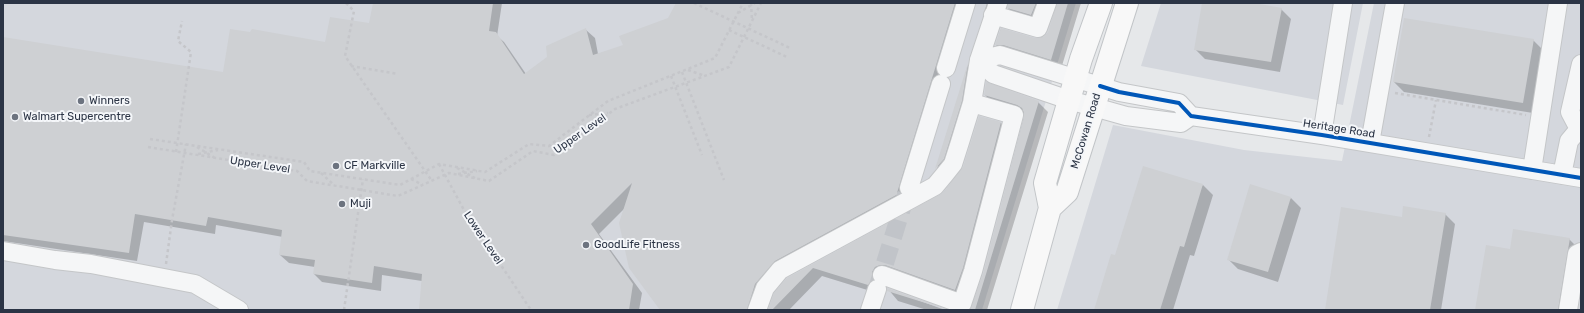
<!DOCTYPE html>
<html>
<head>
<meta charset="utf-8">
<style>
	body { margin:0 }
	#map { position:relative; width:1584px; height:313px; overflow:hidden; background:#e6e8ea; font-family:Rubik,sans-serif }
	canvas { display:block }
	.frame { position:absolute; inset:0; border:4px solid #2b3445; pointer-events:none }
</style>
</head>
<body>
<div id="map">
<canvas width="1584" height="313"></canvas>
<div class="frame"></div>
</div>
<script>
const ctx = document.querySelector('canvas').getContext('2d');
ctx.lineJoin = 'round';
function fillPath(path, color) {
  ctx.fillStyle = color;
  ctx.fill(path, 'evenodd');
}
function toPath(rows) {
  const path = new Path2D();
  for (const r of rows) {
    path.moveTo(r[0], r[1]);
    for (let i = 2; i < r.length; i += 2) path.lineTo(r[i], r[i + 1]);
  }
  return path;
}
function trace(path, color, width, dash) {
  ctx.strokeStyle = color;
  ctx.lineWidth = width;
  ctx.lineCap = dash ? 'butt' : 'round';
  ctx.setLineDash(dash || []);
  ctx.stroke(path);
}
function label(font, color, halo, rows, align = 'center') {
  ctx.font = font + ' Rubik,sans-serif';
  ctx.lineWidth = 4;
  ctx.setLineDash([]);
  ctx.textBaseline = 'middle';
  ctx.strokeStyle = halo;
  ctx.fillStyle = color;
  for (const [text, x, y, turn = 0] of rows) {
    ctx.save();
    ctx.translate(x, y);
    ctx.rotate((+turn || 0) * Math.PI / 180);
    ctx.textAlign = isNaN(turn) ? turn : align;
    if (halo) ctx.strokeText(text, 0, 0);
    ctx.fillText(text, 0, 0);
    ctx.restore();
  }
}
fillPath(toPath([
	[3,3,1076,3,982,310,3,310],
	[1161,3,1363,3,1343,105,1141,66],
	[1374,3,1581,3,1581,310,1057,310,1113,125,1244,150,1342,161]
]), '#d4d7dd');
fillPath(toPath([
	[374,3,502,3,497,36,504,42,526,74,586,30,595,38,598,54,624,46,669,19,677,3,967,3,906,199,783,269,757,310,661,310,626,207,599,234,642,293,639,310,421,310,422,281,382,275,381,291,322,282,314,274,315,267,289,263,280,255,283,237,216,225,215,234,144,222,137,261,3,241,3,38,224,73,326,43,370,24],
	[987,3,1005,3,994,19,985,10],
	[1009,3,1054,3,1041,25,1018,18,1008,8],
	[1058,3,1081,3,1061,69,1006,55,996,45,1001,29,1035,39,1045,37,1049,32],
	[1203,3,1248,3,1281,9,1291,19,1280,72,1205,59,1195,49],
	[1533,40,1543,50,1533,113,1404,92,1394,82],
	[968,65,977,74,946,178,937,169],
	[985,95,1038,102,1048,112,987,310,971,310,984,275,1025,114,995,105],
	[980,117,1001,123,1009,132,964,298,895,273,877,293,822,276,789,310,768,310,787,279,941,196,964,168],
	[1203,185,1213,195,1194,256,1190,255,1173,310,1095,310,1115,257],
	[1291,198,1301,208,1278,282,1238,269,1228,259],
	[1445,214,1455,224,1441,310,1326,310,1402,218],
	[1569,239,1579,249,1569,310,1476,310,1510,251],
	[888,289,945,310,927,310,898,301]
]), '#0003');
fillPath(toPath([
	[373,3,493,3,489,31,496,32,524,74,547,57,546,46,586,28,593,55,623,45,619,36,668,18,676,3,955,3,897,193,899,191,900,193,775,261,755,284,747,310,660,310,629,268,619,223,632,183,591,224,633,284,629,310,419,310,422,274,374,266,372,283,313,274,315,260,279,255,282,230,208,217,206,226,135,214,129,253,3,235,3,37,223,72,230,29,250,32,252,29,325,42,330,17,369,23],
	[1008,3,1036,3,1031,15,1007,8],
	[1057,3,1068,3,1051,60,1003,45,995,45,1001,28,1035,38,1040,38,1045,36,1048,32],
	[1202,3,1254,3,1282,8,1271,62,1194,50],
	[1404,18,1534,39,1523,103,1393,82],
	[968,63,962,101,944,159,935,169],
	[986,82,1039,101,975,310,970,310,983,274,1024,117,1024,113,1022,108,1017,105,984,95],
	[979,116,1001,122,963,268,955,290,885,265,880,265,875,267,872,272,873,280,868,285,813,268,772,310,768,310,774,293,787,278,943,193,963,167],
	[1143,166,1203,184,1184,247,1180,246,1160,310,1094,310,1111,254,1115,255],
	[1250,184,1291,197,1268,272,1227,260],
	[1403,206,1446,213,1430,310,1325,310,1341,207,1402,217],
	[1513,229,1570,238,1558,310,1475,310,1486,245,1510,249],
	[887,288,948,310,887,291]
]), '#ced0d3');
trace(toPath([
	[877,289,907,192]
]), '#c1c4c9', 18, [18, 9]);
const minor = toPath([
	[993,15,1038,28,1047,3],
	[979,60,1000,55,1119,92,1179,103,1191,116,1322,135,1581,178],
	[979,60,993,74,1069,100,1126,116,1181,123,1191,116],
	[946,68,966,3],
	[1579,129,1570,112,1581,64],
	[1322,135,1343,3],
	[1370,143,1395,3],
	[1532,170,1558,3],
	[1562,175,1569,141,1579,129,1581,130],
	[909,188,941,84],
	[3,251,55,260,91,264,195,284,239,310],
	[882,275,962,304,973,271,1014,115,972,103],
	[757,310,765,288,780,270,935,186,945,174,953,164,960,142,972,103,979,60,998,3],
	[870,310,877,289],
	[1568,310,1577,254,1581,252]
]);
const major = toPath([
	[1050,208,1067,192,1127,3],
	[1022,310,1050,208,1045,183,1081,59,1101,3]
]);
trace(minor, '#c4c6c8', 20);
trace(major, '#c2c5c8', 24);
trace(toPath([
	[346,3,354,11,345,56,432,181],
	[694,3,790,48],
	[751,3,752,20],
	[738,13,755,3],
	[729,30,787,57],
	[351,66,398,74],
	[688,70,705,76],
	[682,72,724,180],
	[671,76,702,155],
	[1395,93,1526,115],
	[589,115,608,113],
	[1429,137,1436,100],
	[150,139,304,162,310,171,400,185,439,164,485,172,529,144,549,146,608,101,715,58,743,3],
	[148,147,297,171,307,181,398,196,449,173,489,181,533,151,554,155,615,109,729,67,761,3],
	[197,147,215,158],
	[176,152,191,52,178,41,182,21],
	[198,154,218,150],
	[439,164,464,210,531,310],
	[457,168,475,178],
	[321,173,335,186],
	[458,174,477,171],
	[411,179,423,185],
	[166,264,172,220,186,144],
	[344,310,363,179]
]), '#c5c6ca', 2.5, [3, 3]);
trace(minor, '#f5f6f7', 18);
trace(major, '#f8f8f8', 22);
trace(toPath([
	[1100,86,1119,92,1179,103,1191,116,1322,135,1581,178]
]), '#0057b8', 4);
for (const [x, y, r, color] of [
	[81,101,4,"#6c737f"],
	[15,117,4,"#6c737f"],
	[336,166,4,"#6c737f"],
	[342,204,4,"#6c737f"],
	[586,245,4,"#6c737f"]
]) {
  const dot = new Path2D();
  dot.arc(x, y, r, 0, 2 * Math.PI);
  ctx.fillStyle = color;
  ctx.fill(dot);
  trace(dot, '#f4f6f9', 1.5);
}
label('11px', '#2b3445', '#f4f6f9', [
	["Winners",89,101],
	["Walmart Supercentre",23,117],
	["CF Markville",344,166],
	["Muji",350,204],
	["GoodLife Fitness",594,245]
], 'left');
label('11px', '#2b3445', '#f4f6f9', [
	["Heritage Road",1339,129,9],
	["McCowan Road",1086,131,-73],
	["Upper Level",580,134,-35],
	["Upper Level",260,165,9],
	["Lower Level",483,238,56]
]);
</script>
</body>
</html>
